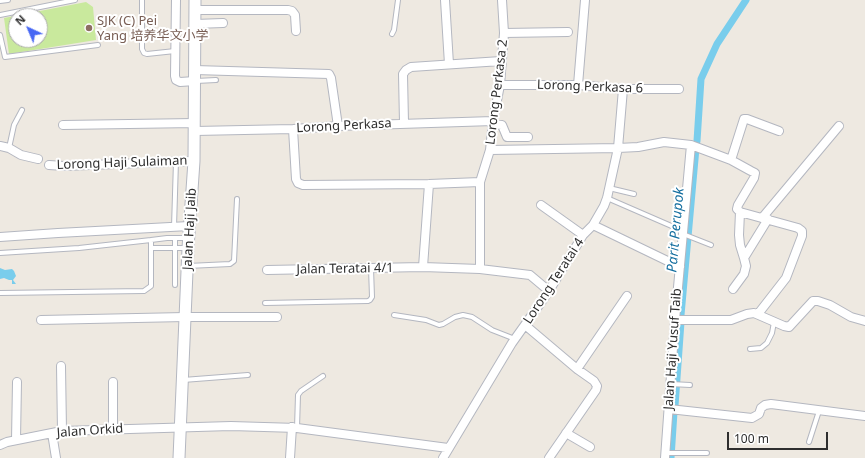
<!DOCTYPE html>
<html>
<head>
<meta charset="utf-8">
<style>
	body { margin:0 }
	#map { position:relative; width:865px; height:458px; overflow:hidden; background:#eee9e1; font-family:"Noto Sans",sans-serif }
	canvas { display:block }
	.north { position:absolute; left:8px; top:8px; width:40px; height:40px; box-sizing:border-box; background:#fff; border:1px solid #ababab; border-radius:50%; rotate:316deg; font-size:11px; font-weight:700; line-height:16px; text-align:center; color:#2e2e2e }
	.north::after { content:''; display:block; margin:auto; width:14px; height:18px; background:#4868f4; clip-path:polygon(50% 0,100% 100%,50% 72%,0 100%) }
	.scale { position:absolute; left:727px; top:432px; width:101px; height:18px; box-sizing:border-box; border:2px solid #2e2e2e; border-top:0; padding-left:5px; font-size:12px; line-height:14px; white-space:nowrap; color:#2e2e2e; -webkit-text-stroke:3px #fff; paint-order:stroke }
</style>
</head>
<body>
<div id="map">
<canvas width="865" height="458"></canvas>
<div class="north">N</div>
<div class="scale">100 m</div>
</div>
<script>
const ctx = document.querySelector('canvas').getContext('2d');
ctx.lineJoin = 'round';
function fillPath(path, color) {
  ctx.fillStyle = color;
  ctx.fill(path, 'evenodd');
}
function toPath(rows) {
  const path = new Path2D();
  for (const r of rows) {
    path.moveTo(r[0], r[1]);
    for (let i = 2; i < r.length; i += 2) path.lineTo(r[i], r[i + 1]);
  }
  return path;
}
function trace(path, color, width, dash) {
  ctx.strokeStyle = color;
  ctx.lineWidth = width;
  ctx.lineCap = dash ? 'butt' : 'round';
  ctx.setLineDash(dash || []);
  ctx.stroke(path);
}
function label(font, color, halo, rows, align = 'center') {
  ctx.font = font + ' "Noto Sans","Noto Sans SC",sans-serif';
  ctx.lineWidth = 4;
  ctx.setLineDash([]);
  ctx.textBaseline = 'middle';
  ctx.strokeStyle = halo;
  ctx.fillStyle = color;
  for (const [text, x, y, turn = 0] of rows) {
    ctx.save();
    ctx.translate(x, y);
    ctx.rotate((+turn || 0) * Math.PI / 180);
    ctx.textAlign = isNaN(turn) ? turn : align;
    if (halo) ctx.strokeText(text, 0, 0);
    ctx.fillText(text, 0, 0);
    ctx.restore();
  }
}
fillPath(toPath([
	[86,2,93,7,96,40,9,54,4,18],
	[16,16,40,16,40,40,16,40]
]), '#c9e99d');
fillPath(toPath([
	[0,268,5,270,12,269,14,271,16,276,13,280,16,284,12,284,12,280,9,280,4,278,0,279]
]), '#79cdec');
trace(toPath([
	[697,141,701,79,717,44,746,0],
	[681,315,696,148],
	[675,406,681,322],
	[671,458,674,412]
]), '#79cdec', 7);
const lane = toPath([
	[142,0,142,49,144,53,147,54,175,51],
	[0,1,8,0],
	[0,15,75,0],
	[392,34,394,30,398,0],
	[0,35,5,57,98,45],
	[196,81,216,80],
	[9,148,14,125,22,110],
	[609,188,634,194],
	[607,198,683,231],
	[174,227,176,161],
	[683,234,711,245],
	[151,240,167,238,187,238],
	[151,248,188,248],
	[0,253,79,248,151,240,151,286,144,291,0,293],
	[188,266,230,264,234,261,237,199],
	[175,285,175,238],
	[265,303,368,301,370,300,372,297,371,268],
	[394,315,426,320,439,325,443,324,455,317,463,315,472,317,492,330,515,339],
	[750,349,761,348,767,343,772,333,774,322],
	[183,380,248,375],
	[671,384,690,385],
	[297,428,298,395,301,391,323,376],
	[809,442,819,411],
	[666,453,707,453]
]);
const street = toPath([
	[176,0,175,76,176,80,180,82,195,81],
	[445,0,449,64],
	[195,10,288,10,292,11,295,15,296,31],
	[195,24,223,23],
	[504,33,568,32],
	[195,70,329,74,331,78,338,126],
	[500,85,578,85,623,89,679,89],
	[578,85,585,0],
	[404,123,403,74,406,70,411,67,501,61],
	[492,124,502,125,507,137,528,137],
	[63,125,195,123],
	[293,129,296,179,298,183,303,185,429,184,480,182],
	[195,131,293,129,338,126,493,121],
	[0,146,9,148,21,155,38,159],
	[490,150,618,148,638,147,664,142,691,145,731,160,751,171,755,173,754,178,738,205,737,209,740,212,798,228,802,231,802,236,786,278,758,314],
	[731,160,744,119,747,119,779,131],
	[49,165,64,166,194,161],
	[541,205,583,235],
	[740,212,739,235,740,245,744,258],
	[762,218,839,126],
	[593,225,680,267],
	[0,237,58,233,189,226],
	[423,267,429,184],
	[480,269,480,182,490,150,493,121,500,85,504,33,502,0],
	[267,270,423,267,480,269,530,275,549,291],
	[733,289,744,274,746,266,744,258,768,219],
	[41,320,185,317,277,317],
	[675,320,731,320,747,314,754,313,784,326,789,327,813,301,818,301,830,305,851,317,865,321],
	[525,325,577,369,594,381,597,386,596,390,549,458],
	[61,366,62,431],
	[577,369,627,296],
	[113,382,113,428],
	[669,409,752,418,759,414,761,408,765,405,771,404,865,416],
	[52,433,56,458],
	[566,433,590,447],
	[16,440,17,382],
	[0,445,7,442,62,431,231,426,297,428,448,448],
	[290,458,292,427],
	[443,458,512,343,549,291,583,235,593,225,604,206,607,198,618,148,623,89],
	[665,458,675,320,691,145]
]);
const secondary = toPath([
	[179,458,188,248,194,161,195,0]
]);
trace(lane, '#b4b7c0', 6);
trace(street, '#b4b7c0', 10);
trace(secondary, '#b4b7c0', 13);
trace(lane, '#fff', 4);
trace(street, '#fff', 8);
trace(secondary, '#fff', 11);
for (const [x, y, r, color] of [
	[89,28,4,"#8d6e63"]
]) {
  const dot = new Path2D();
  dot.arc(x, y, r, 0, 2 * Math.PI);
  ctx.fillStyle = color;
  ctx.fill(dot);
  trace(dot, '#fff', 1.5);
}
label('13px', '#785e54', '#fff', [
	["SJK (C) Pei",97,21],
	["Yang 培养华文小学",97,36]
], 'left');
label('13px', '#2e2e2e', '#fff', [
	["Lorong Perkasa 6",590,87,2],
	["Lorong Perkasa 2",497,92,-83],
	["Lorong Perkasa",344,126,-3],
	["Lorong Haji Sulaiman",122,163,-2],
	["Jalan Haji Jaib",190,229,-87],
	["Jalan Teratai 4/1",345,269,-1],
	["Lorong Teratai 4",554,281,-57],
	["Jalan Haji Yusuf Taib",673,349,-86],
	["Jalan Orkid",90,431,-4]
]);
label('italic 14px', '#126d9e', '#fff', [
	["Parit Perupok",676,230,-85]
]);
</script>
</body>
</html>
